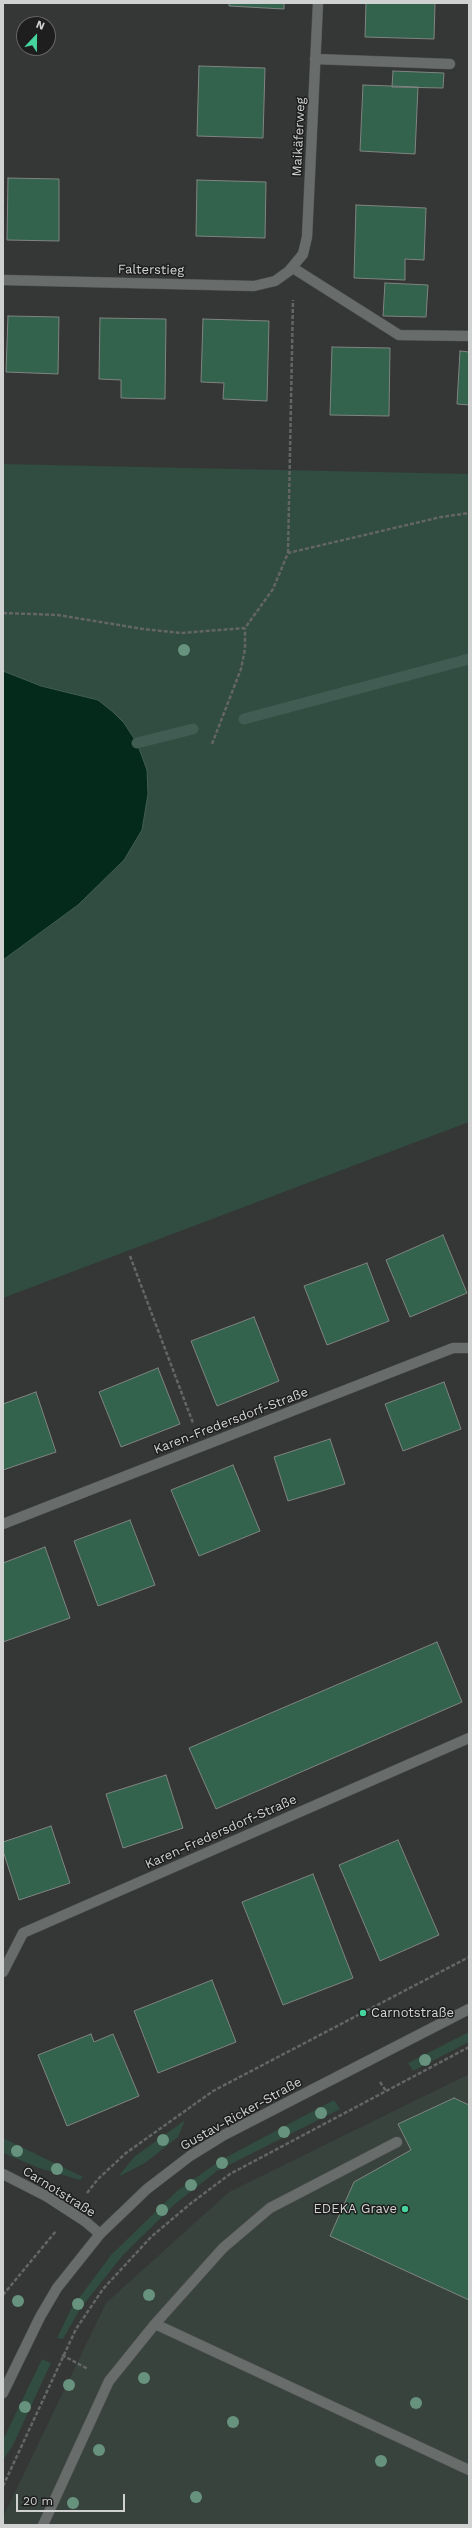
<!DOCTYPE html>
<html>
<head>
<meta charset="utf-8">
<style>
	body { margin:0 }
	#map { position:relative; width:472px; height:2528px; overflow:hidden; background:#343735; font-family:"Work Sans",sans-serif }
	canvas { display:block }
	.frame { position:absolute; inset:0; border:4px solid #d0d2d1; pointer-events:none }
	.north { position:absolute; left:16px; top:16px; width:40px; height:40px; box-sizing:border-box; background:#1d1e1d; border:1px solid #656665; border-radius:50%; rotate:22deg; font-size:11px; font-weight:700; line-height:16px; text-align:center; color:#d0d2d1 }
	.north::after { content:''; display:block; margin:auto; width:14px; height:18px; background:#46d49e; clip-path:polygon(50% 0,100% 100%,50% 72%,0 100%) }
	.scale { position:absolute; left:16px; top:2494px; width:109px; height:18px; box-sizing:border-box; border:2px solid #d0d2d1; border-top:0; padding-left:5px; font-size:12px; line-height:14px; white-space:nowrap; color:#d0d2d1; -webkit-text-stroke:3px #1d1e1d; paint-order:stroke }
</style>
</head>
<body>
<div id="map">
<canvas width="472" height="2528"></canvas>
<div class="frame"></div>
<div class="north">N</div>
<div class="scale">20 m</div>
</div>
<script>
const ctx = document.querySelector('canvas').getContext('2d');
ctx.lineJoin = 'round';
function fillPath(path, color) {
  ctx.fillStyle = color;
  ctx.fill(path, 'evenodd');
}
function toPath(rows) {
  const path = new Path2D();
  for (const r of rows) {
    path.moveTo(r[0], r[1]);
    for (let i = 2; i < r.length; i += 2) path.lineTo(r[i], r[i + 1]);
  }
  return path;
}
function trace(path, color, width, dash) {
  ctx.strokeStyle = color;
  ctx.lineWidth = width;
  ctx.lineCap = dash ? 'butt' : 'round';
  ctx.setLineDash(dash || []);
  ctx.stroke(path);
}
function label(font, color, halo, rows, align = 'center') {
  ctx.font = font + ' "Work Sans",sans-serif';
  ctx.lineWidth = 3;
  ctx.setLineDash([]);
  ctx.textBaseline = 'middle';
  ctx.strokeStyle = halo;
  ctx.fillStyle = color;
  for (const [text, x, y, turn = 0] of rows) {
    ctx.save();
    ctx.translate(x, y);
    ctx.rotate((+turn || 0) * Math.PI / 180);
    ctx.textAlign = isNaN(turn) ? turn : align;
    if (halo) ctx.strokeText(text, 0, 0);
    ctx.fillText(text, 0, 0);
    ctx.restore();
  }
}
fillPath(toPath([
	[469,2074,469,2525,3,2525,3,2517,106,2303,229,2192]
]), '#39433e');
fillPath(toPath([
	[3,464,469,474,469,1122,3,1298],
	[469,2032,469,2042,413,2071,408,2063],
	[334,2100,340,2109,217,2171,175,2204,123,2255,80,2309,63,2339,57,2338,71,2309,111,2255,177,2191,221,2160],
	[185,2120,178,2137,145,2163,118,2177,134,2157],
	[3,2138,83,2177,80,2180,39,2168,3,2153],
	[42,2359,51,2363,12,2447,3,2460,3,2440]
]), '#314c40');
const water = toPath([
	[3,671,41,686,98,700,113,712,124,723,137,743,147,770,148,794,142,830,124,860,78,905,3,960,3,671]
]);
fillPath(water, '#042a1c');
trace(water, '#415c52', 1);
trace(toPath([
	[244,719,469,659],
	[137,743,193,729]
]), '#415c52', 11);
const building = toPath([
	[229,3,284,3,284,9,229,6,229,3],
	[366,3,435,3,434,39,365,37,366,3],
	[199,66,265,68,263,138,197,136,199,66],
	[393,71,444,73,443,88,392,87,393,71],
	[363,85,418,87,415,154,360,151,363,85],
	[8,178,59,179,59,241,7,240,8,178],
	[197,180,266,182,265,238,196,236,197,180],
	[356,205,426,208,424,260,405,259,405,280,354,278,356,205],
	[385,283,428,285,426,317,383,316,385,283],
	[8,316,59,317,58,374,6,372,8,316],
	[100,318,166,319,165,399,121,398,121,380,99,379,100,318],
	[203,319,269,321,267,401,223,399,224,383,201,382,203,319],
	[332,347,390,348,389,416,330,415,332,347],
	[460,351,469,352,469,405,457,404,460,351],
	[443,1235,467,1293,410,1317,386,1260,443,1235],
	[367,1263,389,1321,327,1345,304,1286,367,1263],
	[254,1317,279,1381,217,1406,191,1341,254,1317],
	[158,1368,180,1424,121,1447,99,1392,158,1368],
	[444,1382,461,1429,403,1451,385,1404,444,1382],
	[36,1392,56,1452,3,1470,3,1404,36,1392],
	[330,1439,345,1484,288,1501,274,1457,330,1439],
	[233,1465,260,1531,199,1556,171,1490,233,1465],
	[130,1520,155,1585,98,1606,74,1541,130,1520],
	[45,1547,70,1618,3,1642,3,1563,45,1547],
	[437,1642,462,1702,216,1809,189,1748,437,1642],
	[166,1775,183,1828,123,1848,106,1794,166,1775],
	[51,1826,70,1883,19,1900,3,1851,3,1842,51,1826],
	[398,1840,439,1935,380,1961,339,1865,398,1840],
	[313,1874,353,1978,283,2005,242,1902,313,1874],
	[212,1980,236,2042,158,2073,134,2011,212,1980],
	[91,2034,94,2042,113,2034,139,2096,67,2126,38,2055,91,2034],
	[454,2098,469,2105,469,2300,330,2236,354,2182,411,2150,398,2124,454,2098]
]);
fillPath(building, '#33624d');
trace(building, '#808482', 1);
const service = toPath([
	[315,59,450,64],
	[293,268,399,335,469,336],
	[155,2324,469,2470],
	[43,2525,109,2381,155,2324,223,2248,270,2208,397,2142]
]);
const minor = toPath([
	[3,280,254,286,275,281,289,271,303,254,307,237,318,3],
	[3,1524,453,1348,469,1348],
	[3,1972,23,1933,469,1738],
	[3,2174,46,2196,86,2222,100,2234]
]);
const tertiary = toPath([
	[3,2393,40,2317,57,2288,100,2234,147,2189,190,2156,224,2135,469,2009]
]);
trace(service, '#525453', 11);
trace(minor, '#525453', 11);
trace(tertiary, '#525453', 11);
trace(toPath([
	[288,553,293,300],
	[3,613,58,615,143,629,181,633,245,628,273,589,288,553,441,517,469,513],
	[212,744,241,669,245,649,245,628],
	[130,1256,193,1423],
	[380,2082,386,2091],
	[87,2193,98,2179,126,2153,213,2091,469,1957],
	[3,2295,56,2231],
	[62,2355,88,2369],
	[3,2486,76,2329,103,2289,151,2237,190,2204,230,2174,469,2047]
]), '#636664', 2.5, [4, 2]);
trace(service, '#686c6a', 10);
trace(minor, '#686c6a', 10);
trace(tertiary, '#686c6a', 10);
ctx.fillStyle = '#66927e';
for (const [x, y] of [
	[184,650],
	[425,2060],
	[321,2113],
	[284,2132],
	[163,2140],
	[17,2151],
	[222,2163],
	[57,2169],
	[191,2185],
	[162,2210],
	[149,2295],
	[18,2301],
	[78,2304],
	[144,2378],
	[69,2385],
	[416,2403],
	[25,2407],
	[233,2422],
	[99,2450],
	[381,2461],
	[196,2497],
	[73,2503]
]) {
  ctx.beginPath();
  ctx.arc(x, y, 6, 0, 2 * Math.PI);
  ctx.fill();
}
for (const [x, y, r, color] of [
	[363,2013,4,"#46d49e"],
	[405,2209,4,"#46d49e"]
]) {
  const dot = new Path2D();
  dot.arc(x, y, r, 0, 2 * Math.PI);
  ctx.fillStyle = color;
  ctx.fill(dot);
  trace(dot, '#1d1e1d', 1.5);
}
label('13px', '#d0d2d1', '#1d1e1d', [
	["Maikäferweg",299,137,-87],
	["Falterstieg",151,270,1],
	["Karen-Fredersdorf-Straße",231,1421,-21],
	["Karen-Fredersdorf-Straße",221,1832,-24],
	["Gustav-Ricker-Straße",241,2114,-29],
	["Carnotstraße",59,2192,32]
]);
label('13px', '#d0d2d1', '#1d1e1d', [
	["Carnotstraße",371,2013],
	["EDEKA Grave",397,2209,"right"]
], 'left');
</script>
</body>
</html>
